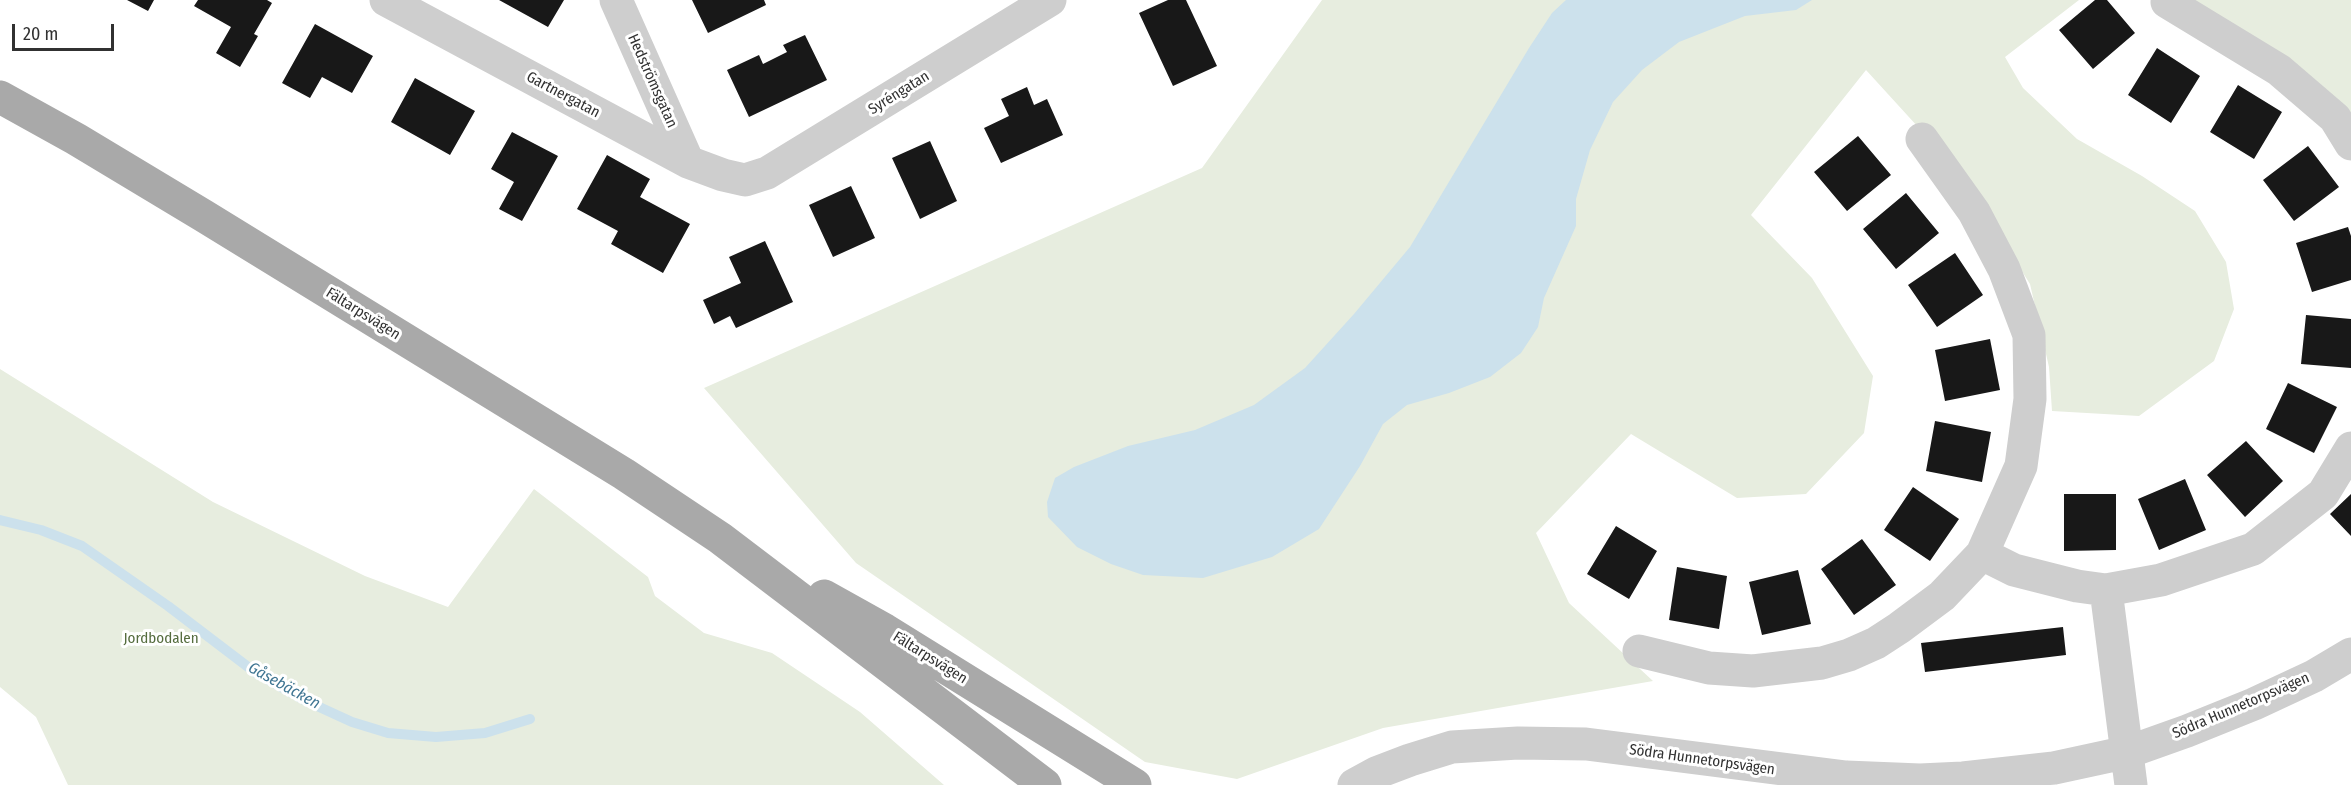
<!DOCTYPE html>
<html>
<head>
<meta charset="utf-8">
<style>
	body { margin:0 }
	#map { position:relative; width:2351px; height:785px; overflow:hidden; background:#fff; font-family:"Fira Sans Condensed",sans-serif }
	canvas { display:block }
	.scale { position:absolute; left:12px; top:24px; width:102px; height:27px; box-sizing:border-box; border:3px solid #313131; border-top:0; padding-left:8px; font-size:18px; line-height:21px; white-space:nowrap; color:#313131; -webkit-text-stroke:4px #fff; paint-order:stroke }
</style>
</head>
<body>
<div id="map">
<canvas width="2351" height="785"></canvas>
<div class="scale">20 m</div>
</div>
<script>
const ctx = document.querySelector('canvas').getContext('2d');
ctx.lineJoin = 'round';
function fillPath(path, color) {
  ctx.fillStyle = color;
  ctx.fill(path, 'evenodd');
}
function toPath(rows) {
  const path = new Path2D();
  for (const r of rows) {
    path.moveTo(r[0], r[1]);
    for (let i = 2; i < r.length; i += 2) path.lineTo(r[i], r[i + 1]);
  }
  return path;
}
function trace(path, color, width, dash) {
  ctx.strokeStyle = color;
  ctx.lineWidth = width;
  ctx.lineCap = dash ? 'butt' : 'round';
  ctx.setLineDash(dash || []);
  ctx.stroke(path);
}
function label(font, color, halo, rows, align = 'center') {
  ctx.font = font + ' "Fira Sans Condensed",sans-serif';
  ctx.lineWidth = 6;
  ctx.setLineDash([]);
  ctx.textBaseline = 'middle';
  ctx.strokeStyle = halo;
  ctx.fillStyle = color;
  for (const [text, x, y, turn = 0] of rows) {
    ctx.save();
    ctx.translate(x, y);
    ctx.rotate((+turn || 0) * Math.PI / 180);
    ctx.textAlign = isNaN(turn) ? turn : align;
    if (halo) ctx.strokeText(text, 0, 0);
    ctx.fillText(text, 0, 0);
    ctx.restore();
  }
}
fillPath(toPath([
	[1322,0,2079,0,2005,57,2023,88,2077,139,2142,176,2195,211,2226,262,2234,309,2214,361,2139,416,2052,411,2049,367,2030,284,1960,173,1866,70,1751,215,1812,278,1873,376,1864,433,1806,494,1737,498,1631,434,1536,533,1569,603,1653,681,1383,728,1237,779,1145,762,856,563,704,388,1202,168],
	[2191,0,2351,0,2351,121],
	[0,369,213,502,365,576,448,607,534,489,648,577,655,596,704,633,772,653,860,712,944,785,68,785,36,717,0,687]
]), '#e7eddf');
fillPath(toPath([
	[1566,0,1812,0,1796,10,1745,16,1679,42,1642,70,1613,102,1590,150,1576,199,1576,226,1544,298,1538,327,1521,353,1490,377,1449,393,1407,405,1383,424,1360,466,1319,529,1272,557,1203,578,1143,575,1111,564,1077,547,1048,517,1047,502,1055,478,1074,467,1128,446,1195,430,1254,405,1305,368,1354,314,1410,247,1529,48,1552,13]
]), '#cce1ec');
trace(toPath([
	[0,520,41,530,82,546,168,606,256,673,304,700,352,722,388,733,436,737,485,733,530,719]
]), '#cce1ec', 10);
fillPath(toPath([
	[127,0,154,0,148,11],
	[198,0,267,0,272,3,254,34,258,36,240,67,216,53,231,27,194,6],
	[499,0,564,0,548,27],
	[692,0,764,0,766,5,708,33],
	[1168,0,1186,0,1217,66,1173,86,1139,13],
	[2095,0,2107,0,2135,33,2093,69,2059,30],
	[315,24,373,56,352,93,322,77,310,98,282,83],
	[805,35,827,80,749,117,727,70,759,55,763,64,787,52,783,45],
	[2157,48,2200,76,2171,123,2128,95],
	[415,78,475,111,450,155,391,122],
	[2238,85,2282,112,2254,159,2210,132],
	[1027,87,1034,105,1047,99,1063,135,1001,163,984,128,1009,116,1001,99],
	[512,132,558,156,522,221,499,209,514,182,491,169],
	[1858,136,1891,175,1847,211,1814,172],
	[930,141,957,201,920,219,892,158],
	[2308,146,2339,187,2294,221,2263,180],
	[607,155,650,179,640,197,690,224,663,273,611,244,618,231,577,209],
	[851,186,875,238,833,257,809,205],
	[1906,193,1939,233,1896,269,1863,229],
	[2348,227,2351,236,2351,280,2312,292,2296,243],
	[765,241,793,302,736,328,730,316,714,324,703,300,741,283,729,257],
	[1955,253,1983,295,1937,327,1908,285],
	[2306,315,2351,319,2351,368,2301,364],
	[1990,339,2000,390,1945,401,1935,350],
	[2288,383,2337,407,2314,453,2266,429],
	[1935,421,1991,432,1982,482,1926,471],
	[2246,441,2283,481,2245,517,2207,475],
	[2185,479,2206,530,2159,550,2138,499],
	[1913,487,1959,519,1930,561,1884,530],
	[2064,494,2116,494,2116,550,2064,551],
	[2351,494,2351,536,2330,514],
	[1616,526,1657,551,1629,599,1587,574],
	[1862,539,1896,585,1854,615,1821,569],
	[1677,567,1727,576,1719,629,1669,620],
	[1798,570,1811,624,1762,635,1749,582],
	[2063,627,2066,655,1925,672,1921,643]
]), '#181818');
trace(toPath([
	[386,0,688,162,723,175,745,180,767,173,1050,0],
	[616,0,688,162],
	[2167,2,2279,70,2335,118,2351,144],
	[1922,139,1974,212,2004,269,2029,335,2030,399,2021,466,1982,554,2014,570,2077,586,2106,590],
	[1639,651,1709,668,1753,671,1822,663,1849,655,1876,643,1899,628,1942,596,1982,554],
	[1354,785,1376,773,1410,760,1452,747,1518,743,1586,744,1846,777,1920,780,1963,778,2054,768,2128,752,2187,731,2254,704,2314,676,2351,654],
	[2131,785,2106,590,2161,580,2253,549,2323,494,2351,448]
]), '#cecece', 33);
trace(toPath([
	[0,97,76,139,204,216,624,474,720,538,1045,785],
	[824,596,885,630,1135,785]
]), '#a9a9a9', 33);
label('15px', '#313131', '#fff', [
	["Hedströmsgatan",652,81,66],
	["Syréngatan",899,93,-32],
	["Gartnergatan",563,95,28],
	["Fältarpsvägen",363,314,32],
	["Fältarpsvägen",930,658,32],
	["Södra Hunnetorpsvägen",2241,706,-23],
	["Södra Hunnetorpsvägen",1702,760,8]
]);
label('15px', '#556c3e', '#fff', [
	["Jordbodalen",161,639]
]);
label('italic 16px', '#3f7592', '#fff', [
	["Gåsebäcken",284,686,29]
]);
</script>
</body>
</html>
